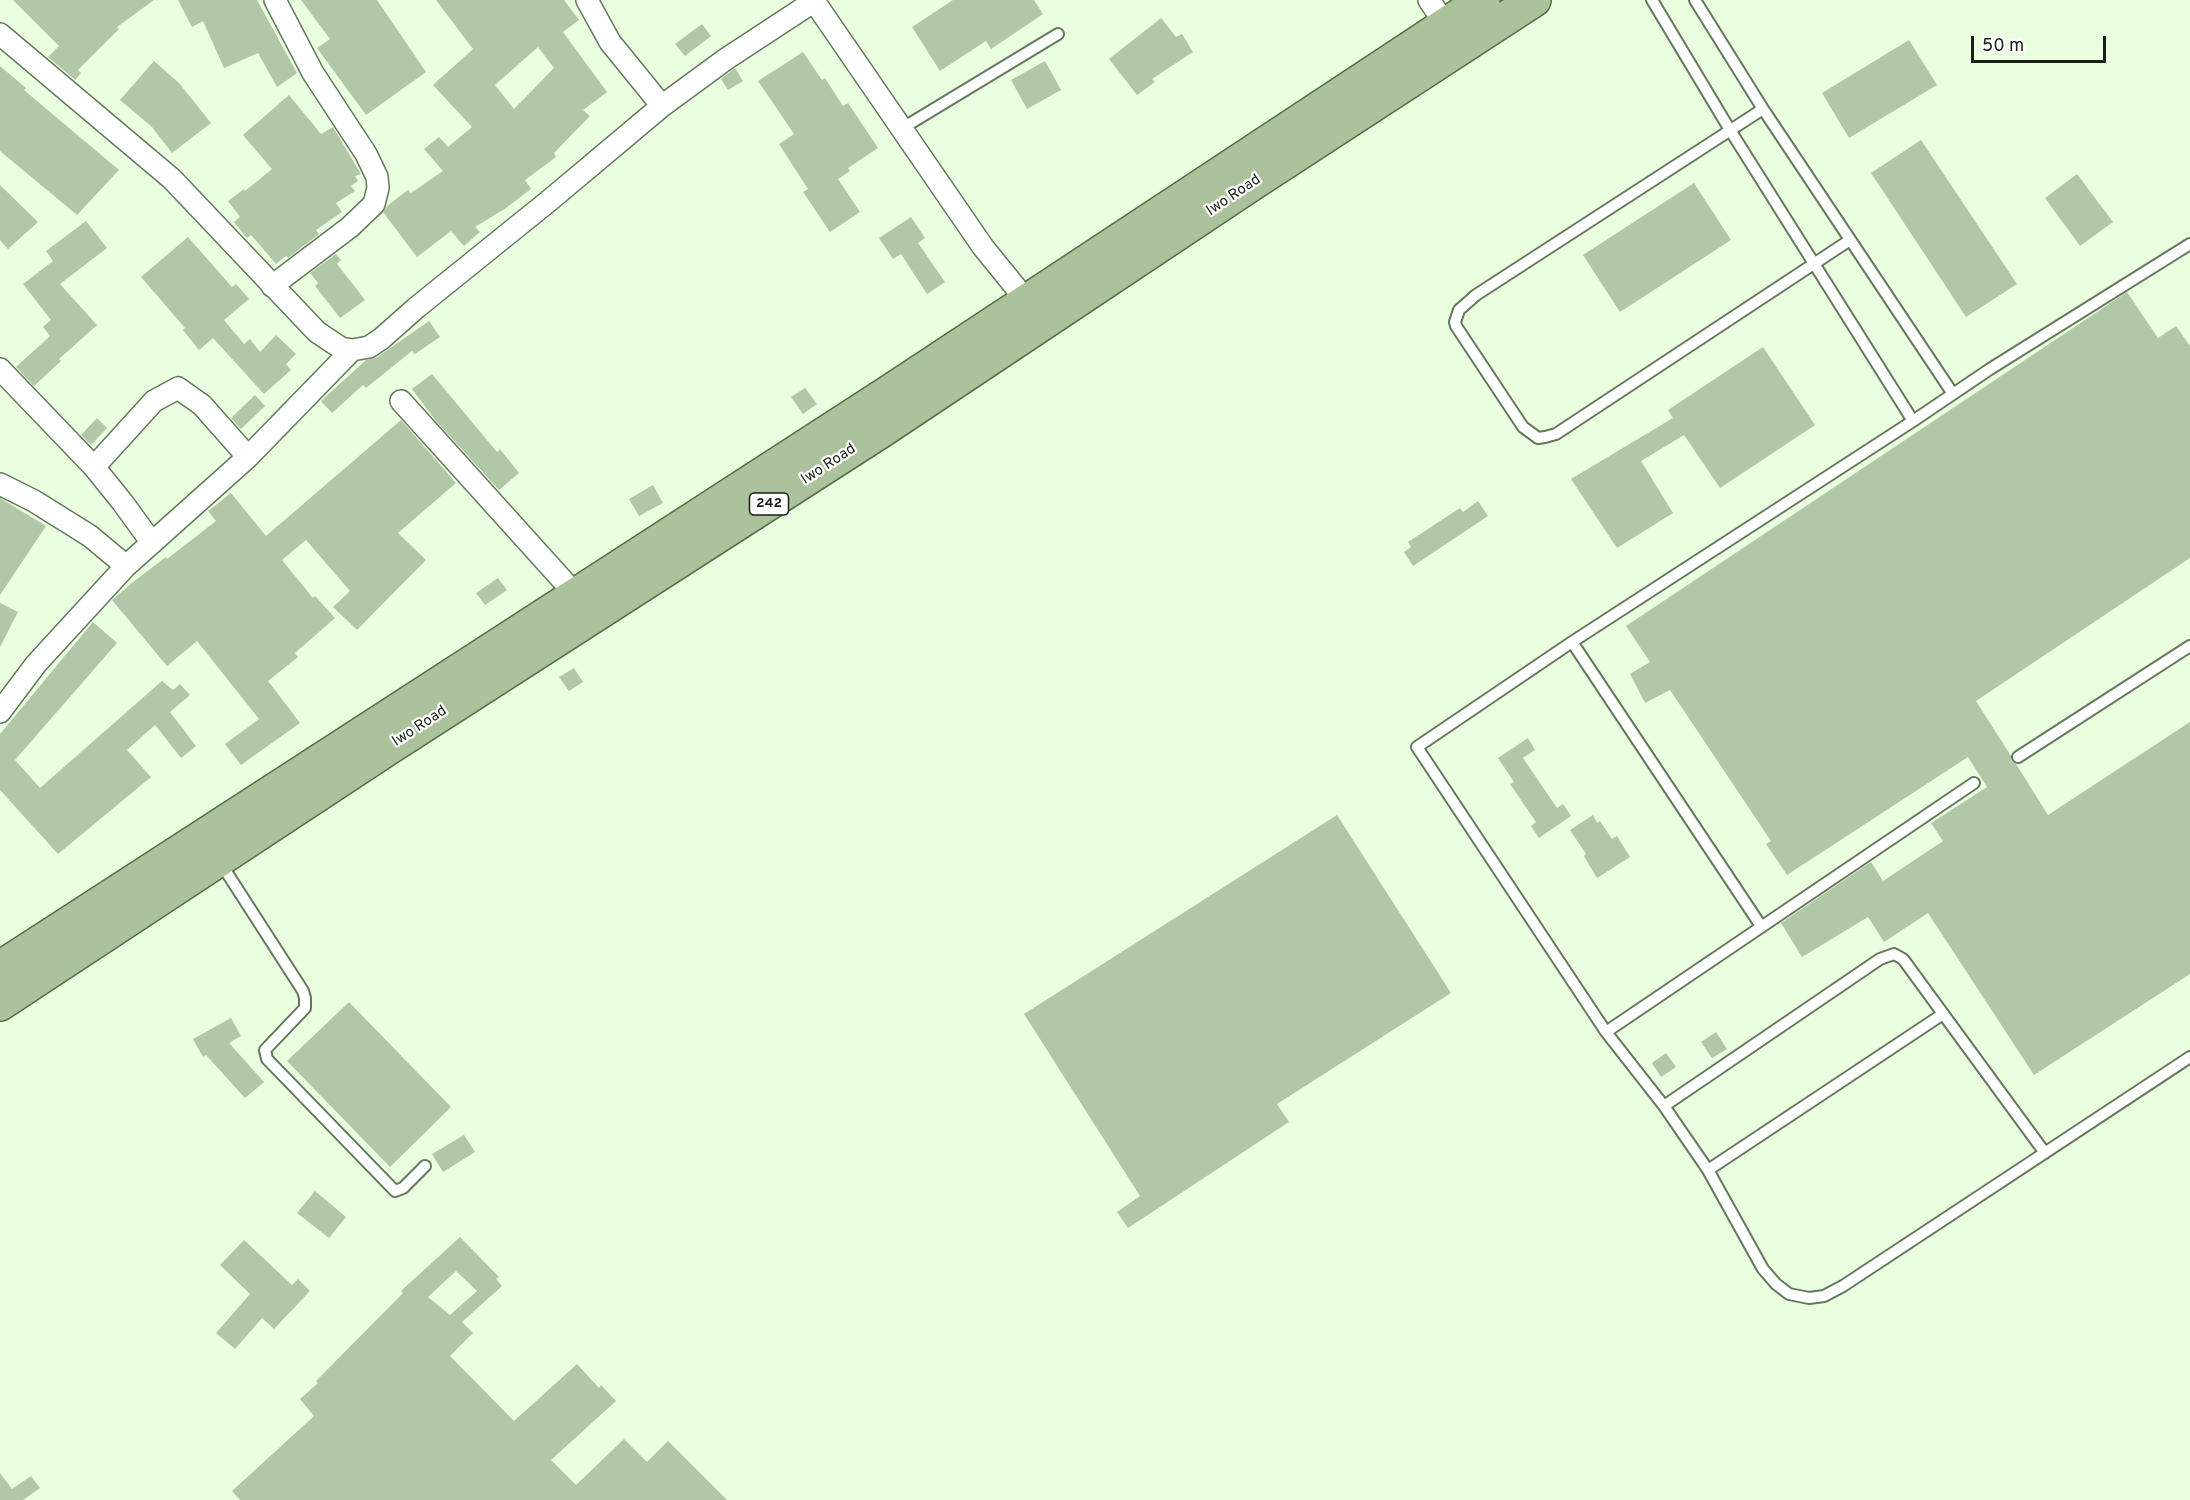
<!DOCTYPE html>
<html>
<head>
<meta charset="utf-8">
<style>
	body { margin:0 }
	#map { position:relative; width:2190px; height:1500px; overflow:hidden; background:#eaffdf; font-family:Overpass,sans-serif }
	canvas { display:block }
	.scale { position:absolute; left:1971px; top:36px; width:135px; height:27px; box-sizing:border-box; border:3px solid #181f14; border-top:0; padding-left:8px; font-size:18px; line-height:21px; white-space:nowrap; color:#181f14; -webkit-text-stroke:4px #fff; paint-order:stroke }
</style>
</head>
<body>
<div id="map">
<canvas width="2190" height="1500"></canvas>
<div class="scale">50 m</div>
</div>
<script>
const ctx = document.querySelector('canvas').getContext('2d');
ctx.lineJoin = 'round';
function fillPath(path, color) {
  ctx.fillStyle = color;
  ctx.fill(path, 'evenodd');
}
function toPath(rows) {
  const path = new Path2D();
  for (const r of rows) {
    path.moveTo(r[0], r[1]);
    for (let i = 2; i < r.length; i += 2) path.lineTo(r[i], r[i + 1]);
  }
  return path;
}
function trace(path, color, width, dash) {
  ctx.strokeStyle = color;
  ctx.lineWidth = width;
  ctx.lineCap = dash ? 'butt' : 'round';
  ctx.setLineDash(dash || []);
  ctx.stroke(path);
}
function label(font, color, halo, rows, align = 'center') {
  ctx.font = font + ' Overpass,sans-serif';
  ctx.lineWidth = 4.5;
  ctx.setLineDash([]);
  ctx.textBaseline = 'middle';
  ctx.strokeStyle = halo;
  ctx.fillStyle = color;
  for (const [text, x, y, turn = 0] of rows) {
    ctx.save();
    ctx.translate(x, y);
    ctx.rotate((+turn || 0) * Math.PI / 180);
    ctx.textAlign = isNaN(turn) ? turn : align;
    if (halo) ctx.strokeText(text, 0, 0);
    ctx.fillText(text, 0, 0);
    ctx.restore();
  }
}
fillPath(toPath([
	[13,0,154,0,117,27,119,29,78,70,81,73,75,80,48,57,59,46],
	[178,0,257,0,297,73,277,87,258,53,224,68,203,21,192,27],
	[301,0,377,0,426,72,366,115,317,48,330,39],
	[436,0,564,0,579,20,563,32,607,92,583,110,590,116,554,153,556,157,525,180,531,189,506,208,475,227,480,232,464,246,451,231,417,257,383,212,387,206,408,190,411,193,443,171,424,149,439,137,448,147,472,127,433,85,473,49],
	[538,47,554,68,514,109,495,85],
	[953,0,1034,0,1043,14,991,49,986,41,940,71,912,27],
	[1161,18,1176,37,1182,34,1193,52,1152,79,1155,82,1137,95,1109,59],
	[702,24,711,36,685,56,675,44],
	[1909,40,1937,85,1849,138,1822,93],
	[803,52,822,80,825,78,843,106,848,103,878,148,848,168,850,171,838,179,860,212,830,232,803,192,808,189,779,144,794,134,758,81],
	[154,61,179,83,211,123,172,153,152,127,120,100],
	[1045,61,1061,90,1027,109,1011,80],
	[0,66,26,88,24,90,119,170,77,215,0,151],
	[735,68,743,81,728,90,721,79],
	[289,95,321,134,333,127,361,174,355,176,358,181,351,186,355,191,336,203,342,212,316,230,319,234,288,258,286,256,276,264,251,235,247,238,234,222,240,217,228,201,244,189,245,191,272,169,243,135],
	[1921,140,2017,284,1966,317,1871,173],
	[2077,174,2113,222,2080,246,2045,198],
	[1694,183,1731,240,1620,312,1583,255],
	[0,185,38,222,8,249,0,240],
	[911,217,925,238,918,243,945,282,927,294,901,254,893,259,879,238],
	[86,221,107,248,60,284,97,325,59,359,61,361,34,386,16,367,50,336,43,327,51,320,23,284,53,261,46,251],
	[188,237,232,287,236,284,249,299,224,320,244,344,250,339,260,352,276,335,296,354,286,364,291,370,264,394,213,338,199,350,183,330,185,328,141,277],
	[336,254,341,260,337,264,365,300,340,318,315,286,318,283,310,273],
	[2127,292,2158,338,2176,326,2190,346,2190,558,1976,701,2011,756,2011,761,2016,764,2048,815,2190,722,2190,974,2034,1075,1928,913,1884,942,1868,917,1802,957,1781,923,1871,862,1883,881,1943,841,1931,823,1987,787,1968,757,1787,875,1766,844,1771,841,1670,690,1645,703,1630,674,1650,662,1626,626],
	[429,321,440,337,415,354,412,351,366,388,363,385,332,413,321,401,366,360,376,358],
	[1763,347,1815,425,1720,488,1684,435,1641,461,1673,513,1617,548,1571,479,1673,418,1668,410],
	[432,374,497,452,500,449,519,473,499,490,436,421,412,389],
	[805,388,817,404,803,414,791,397],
	[255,395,265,406,241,429,231,418],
	[97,418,107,428,91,445,81,435],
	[401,420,456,483,398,533,426,560,357,630,333,607,350,591,306,540,282,560,313,598,315,596,335,618,295,653,298,657,268,681,300,723,241,765,225,744,259,719,197,641,167,666,112,600,133,582,166,557,167,559,216,521,208,511,231,493,266,536],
	[653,485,663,503,639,516,629,499],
	[0,498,46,526,0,595],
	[1478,501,1488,516,1413,566,1404,552,1411,547,1408,542,1460,508,1463,512],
	[498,578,507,590,485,605,476,593],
	[0,603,18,612,0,647],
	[93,622,117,643,15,760,40,788,162,681,173,690,180,684,190,695,170,712,196,746,181,758,155,725,127,750,151,777,58,854,0,790,0,734],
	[574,668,583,682,569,691,559,677],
	[1528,738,1535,750,1523,758,1557,808,1563,804,1571,816,1539,838,1531,826,1536,822,1510,784,1514,782,1498,758],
	[1337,815,1451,993,1277,1104,1289,1122,1128,1228,1117,1212,1140,1196,1024,1014],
	[1593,815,1597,823,1600,821,1612,839,1617,836,1630,857,1597,878,1584,856,1586,854,1570,830],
	[349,1002,451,1107,390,1167,287,1061],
	[231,1018,241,1036,229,1043,264,1082,245,1098,206,1055,203,1057,193,1039],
	[1716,1032,1727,1049,1712,1058,1701,1042],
	[1666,1053,1676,1067,1661,1077,1652,1063],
	[464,1135,475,1152,443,1172,432,1154],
	[315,1191,346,1217,329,1238,297,1213],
	[460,1237,499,1277,496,1279,502,1286,462,1322,473,1333,450,1356,514,1421,577,1364,599,1388,601,1385,616,1401,551,1460,576,1485,624,1439,647,1462,668,1441,727,1500,240,1500,232,1491,314,1416,300,1399,318,1383,316,1381,403,1293,401,1291],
	[456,1271,477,1291,450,1315,428,1297],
	[244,1240,292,1285,298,1279,310,1291,274,1329,262,1318,235,1349,216,1333,250,1294,220,1265],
	[0,1473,12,1489,31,1476,40,1488,23,1500,0,1500]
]), '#b2c6a8');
const service = toPath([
	[1652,0,1730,130,1913,421],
	[1695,0,1763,109,1953,394],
	[1763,109,1476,295,1459,310,1455,322,1456,326,1523,427,1538,438,1545,437,1556,434,1850,240],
	[901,129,1058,34],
	[2190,244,1990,369,1913,421,1572,642,1417,747,1606,1032,1664,1106,1708,1170,1763,1269,1776,1284,1789,1294,1809,1298,1824,1296,1843,1286,2190,1057],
	[1572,642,1761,926],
	[2018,757,2190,646],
	[220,862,303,991,305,998,305,1008,265,1050,267,1059,395,1191,403,1188,425,1166],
	[1606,1032,1974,783],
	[1664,1106,1880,959,1894,954,1903,959,2045,1153],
	[1708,1170,1943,1014]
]);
const minor = toPath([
	[587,0,610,42,662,106],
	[1429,0,1446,25],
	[814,1,983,247,1026,300],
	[0,34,172,179,317,332,341,348,352,350,369,347,381,339,416,308,550,200,662,106,726,59,816,0],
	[272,286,350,227,374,204,378,188,377,177,366,154,313,73,275,0],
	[0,369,94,467,123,503,152,543],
	[401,401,576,595],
	[94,467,154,401,178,388,202,405,248,457],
	[0,484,34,501,90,536,126,566],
	[0,712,36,664,126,566,248,457,352,350]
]);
const primary = toPath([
	[0,968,889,392,1483,0],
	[0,1004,390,747,881,431,1250,185,1534,0]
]);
trace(service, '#66785c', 14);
trace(minor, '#66785c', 24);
trace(primary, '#536f42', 36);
trace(service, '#fff', 10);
trace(minor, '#fff', 21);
trace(primary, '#abc29d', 33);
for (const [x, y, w] of [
	[769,504,39]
]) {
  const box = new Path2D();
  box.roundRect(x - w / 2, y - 11, w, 22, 4.5);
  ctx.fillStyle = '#fff';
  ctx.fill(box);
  trace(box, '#181f14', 1.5);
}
label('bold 14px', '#181f14', null, [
	["242",769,504]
]);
label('15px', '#181f14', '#fff', [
	["Iwo Road",1234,196,-34],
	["Iwo Road",829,465,-33],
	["Iwo Road",420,727,-33]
]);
</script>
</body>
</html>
